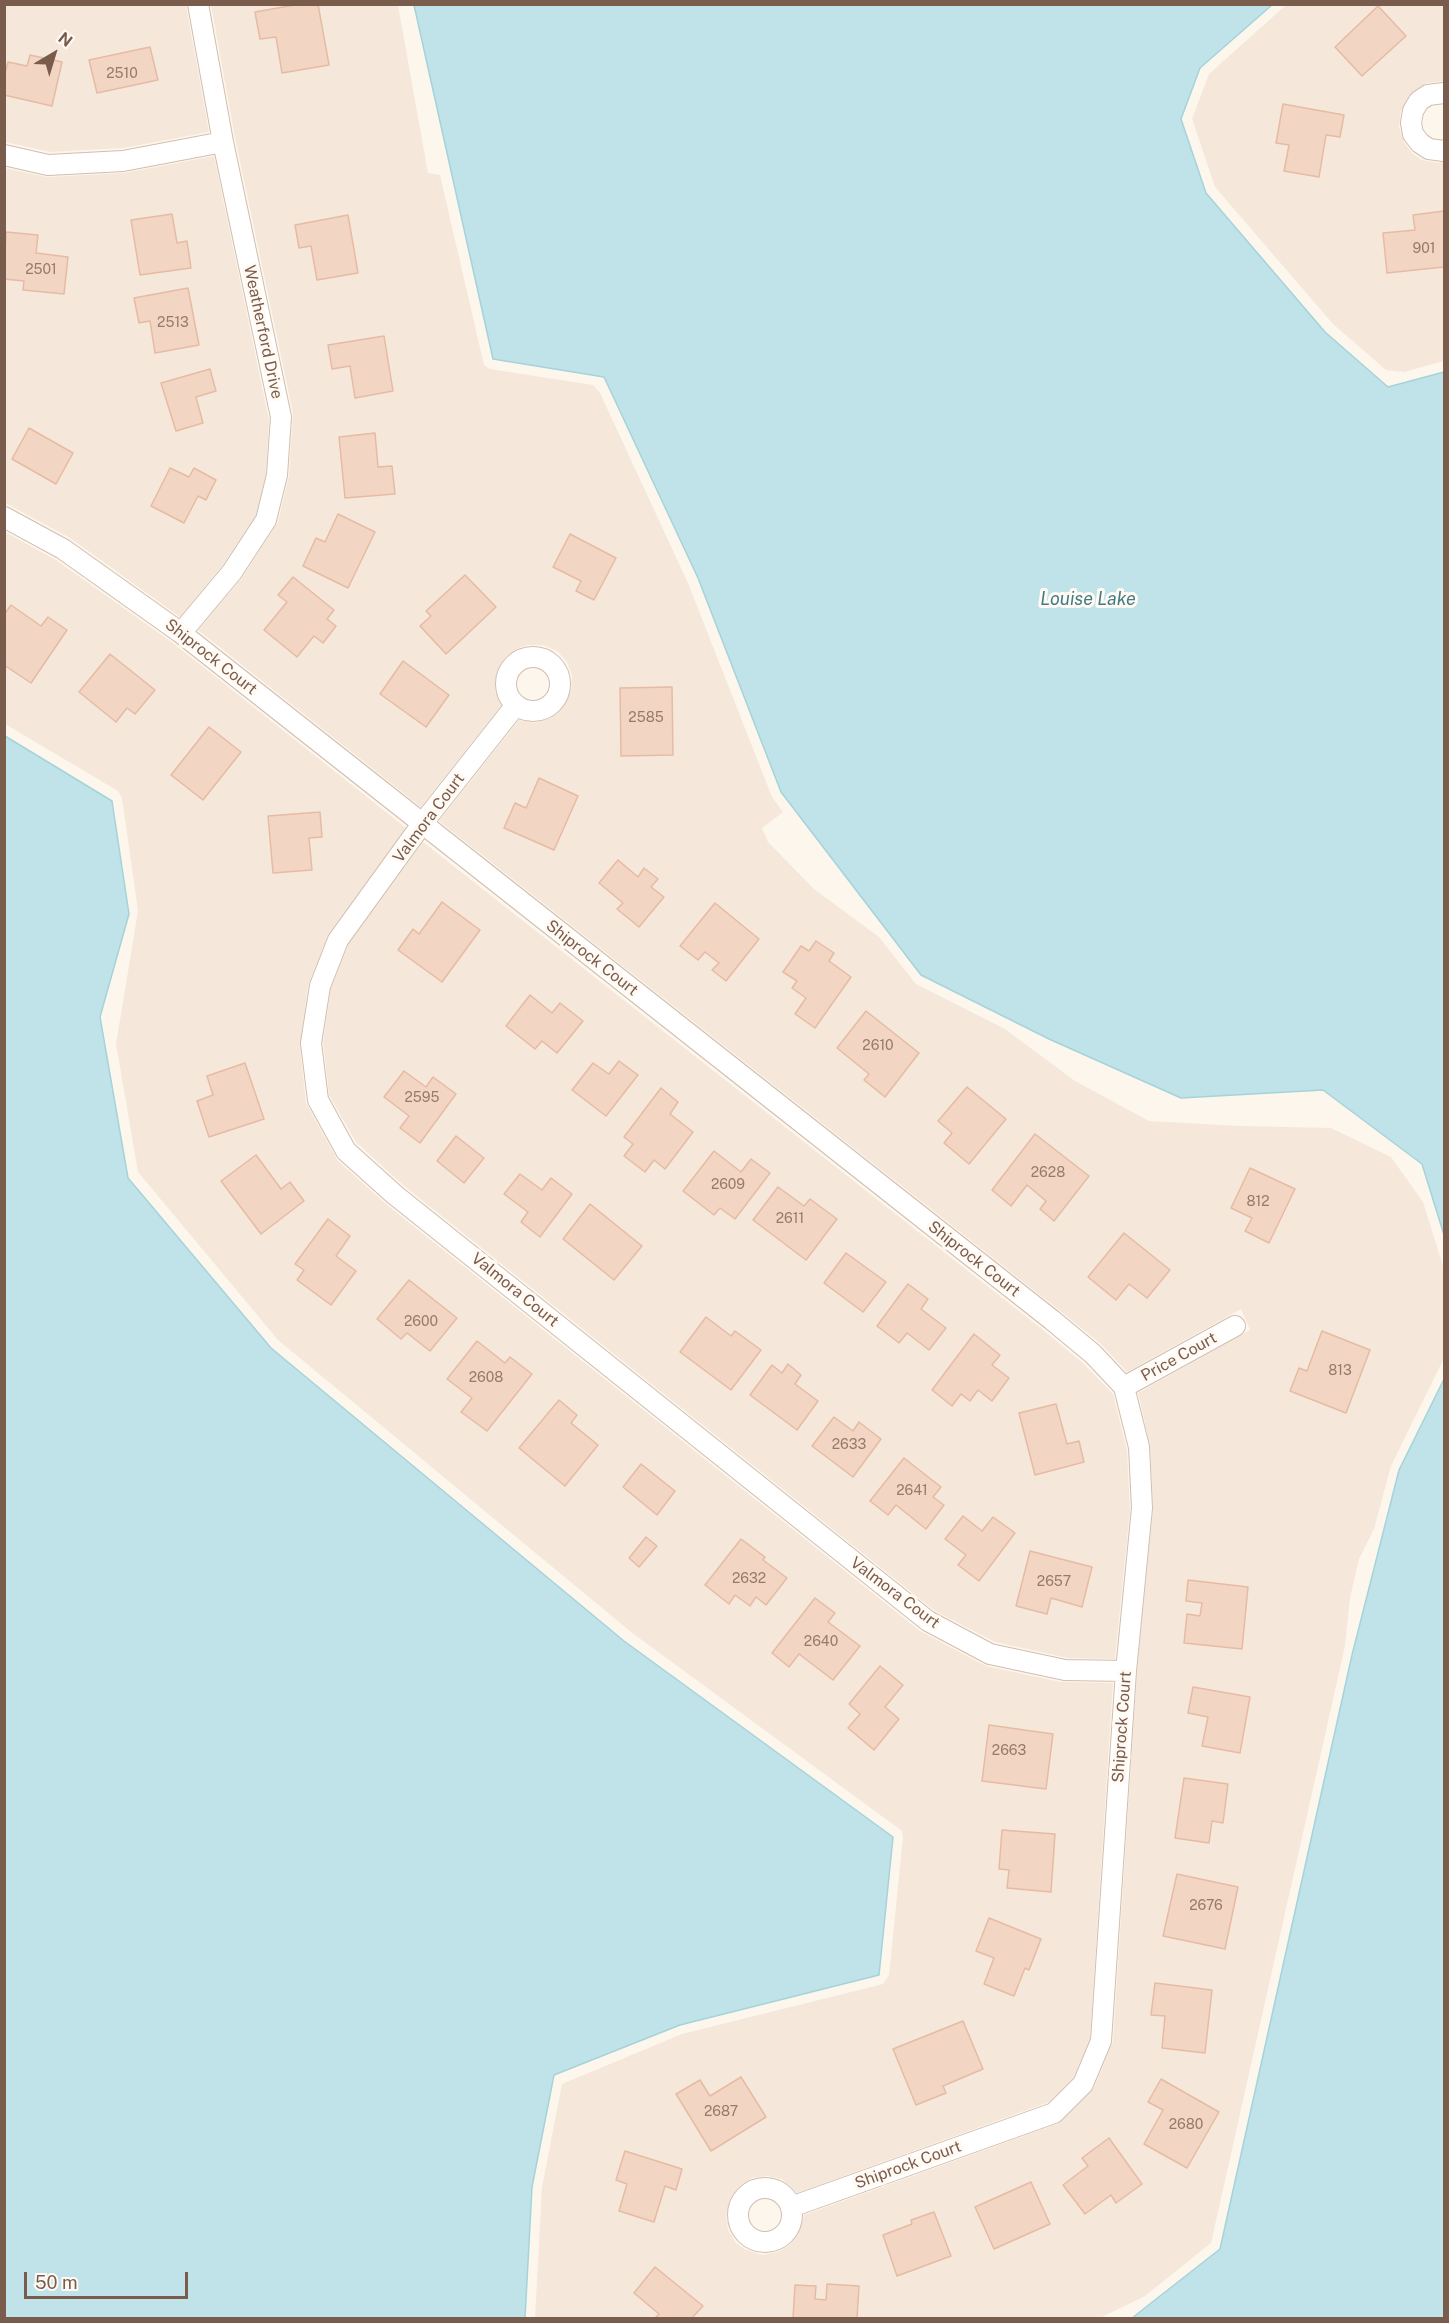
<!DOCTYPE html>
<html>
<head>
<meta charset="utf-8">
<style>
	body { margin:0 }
	#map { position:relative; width:1449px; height:2323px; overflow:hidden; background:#fdf6ec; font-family:"Public Sans",sans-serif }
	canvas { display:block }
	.frame { position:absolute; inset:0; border:6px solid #7a5c4d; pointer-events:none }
	.north { position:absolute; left:24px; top:24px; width:60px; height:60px; -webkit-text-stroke:4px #fffaf3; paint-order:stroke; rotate:38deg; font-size:16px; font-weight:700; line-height:24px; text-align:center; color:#7a5c4d }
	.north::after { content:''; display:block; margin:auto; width:21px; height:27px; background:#7a5c4d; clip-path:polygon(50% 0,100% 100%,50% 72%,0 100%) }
	.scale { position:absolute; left:24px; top:2272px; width:164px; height:27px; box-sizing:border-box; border:3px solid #7a5c4d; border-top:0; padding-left:8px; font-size:18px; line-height:21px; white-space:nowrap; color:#7a5c4d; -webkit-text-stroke:4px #fffaf3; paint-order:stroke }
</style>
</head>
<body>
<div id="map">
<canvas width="1449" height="2323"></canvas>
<div class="frame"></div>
<div class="north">N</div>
<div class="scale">50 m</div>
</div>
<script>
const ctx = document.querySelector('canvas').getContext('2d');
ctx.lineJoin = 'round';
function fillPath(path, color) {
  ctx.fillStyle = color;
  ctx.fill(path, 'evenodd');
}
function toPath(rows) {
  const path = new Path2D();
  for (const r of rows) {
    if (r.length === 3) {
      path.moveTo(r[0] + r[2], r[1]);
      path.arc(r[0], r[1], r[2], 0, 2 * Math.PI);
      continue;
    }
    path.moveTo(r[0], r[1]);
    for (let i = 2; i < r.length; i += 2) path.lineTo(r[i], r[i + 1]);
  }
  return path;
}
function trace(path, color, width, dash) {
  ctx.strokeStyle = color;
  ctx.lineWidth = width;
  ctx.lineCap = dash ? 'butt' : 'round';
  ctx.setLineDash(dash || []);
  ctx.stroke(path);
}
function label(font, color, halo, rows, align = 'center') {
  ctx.font = font + ' "Public Sans",sans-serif';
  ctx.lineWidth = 6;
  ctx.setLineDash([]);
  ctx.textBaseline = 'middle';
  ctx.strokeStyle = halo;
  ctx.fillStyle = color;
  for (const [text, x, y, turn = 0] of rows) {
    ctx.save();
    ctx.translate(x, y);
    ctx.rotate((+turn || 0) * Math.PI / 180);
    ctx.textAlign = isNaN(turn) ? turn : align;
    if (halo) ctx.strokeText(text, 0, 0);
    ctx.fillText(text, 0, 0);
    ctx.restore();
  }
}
fillPath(toPath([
	[5,5,186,5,209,132,124,148,50,152,5,142],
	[211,5,398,5,428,173,440,175,484,365,490,369,593,385,600,393,688,583,772,797,783,812,762,828,768,842,814,889,879,937,916,984,1005,1029,1075,1081,1149,1121,1239,1126,1331,1128,1391,1157,1423,1202,1444,1269,1444,1358,1391,1466,1374,1529,1359,1559,1350,1598,1345,1646,1211,2243,1145,2296,1100,2318,535,2318,542,2187,562,2084,682,2034,883,1984,889,1975,903,1837,902,1831,631,1632,278,1340,138,1172,116,1044,138,911,122,798,118,791,5,724,5,532,56,560,173,643,406,828,329,933,308,986,300,1046,306,1103,338,1161,387,1205,920,1631,986,1666,1061,1682,1113,1683,1090,2040,1073,2078,1049,2102,797,2193,782,2179,767,2176,752,2178,743,2184,732,2196,726,2216,728,2230,736,2243,744,2249,762,2255,778,2252,787,2247,798,2235,804,2215,1057,2124,1094,2088,1113,2041,1137,1671,1153,1508,1150,1445,1138,1393,1250,1330,1241,1309,1127,1372,1101,1344,1059,1310,439,821,519,720,534,723,549,719,565,705,571,691,572,676,567,662,557,651,543,645,528,645,518,648,505,658,496,676,495,692,501,706,421,807,198,630,242,578,278,522,289,475,293,413,235,138],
	[1286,5,1444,5,1444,81,1427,83,1413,92,1401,111,1399,127,1404,142,1413,154,1422,160,1438,163,1444,162,1444,361,1404,372,1386,370,1333,324,1215,187,1192,119,1209,74],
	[214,156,269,420,266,475,256,516,223,565,180,617,70,538,5,503,4,168,47,177,124,173],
	[423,842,1043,1330,1084,1364,1113,1394,1127,1450,1130,1510,1115,1659,1068,1658,995,1642,935,1611,403,1185,356,1142,329,1095,323,1042,331,988,348,945]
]), '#f5e8da');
const water = toPath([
	[414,5,1272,5,1200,68,1181,119,1206,193,1325,332,1388,387,1444,372,1444,1235,1422,1164,1323,1090,1181,1098,1049,1039,921,975,781,792,698,578,604,377,493,359,414,5],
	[5,736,112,801,129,914,100,1017,128,1178,271,1348,624,1641,893,1837,879,1975,680,2025,554,2075,532,2187,525,2318,5,2318,5,736],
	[1444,1379,1444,2318,1132,2318,1220,2249,1352,1655,1399,1470,1444,1379]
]);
fillPath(water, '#bfe3e8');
trace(water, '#a5d3da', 1.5);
const building = toPath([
	[300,4,318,4,329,65,282,73,276,37,260,39,255,12,300,4],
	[1378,6,1406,36,1362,76,1335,47,1378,6],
	[150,47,158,80,97,93,89,60,150,47],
	[30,55,62,62,52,106,4,95,4,77,8,62,27,66,30,55],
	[1283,104,1344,115,1340,137,1326,135,1319,177,1284,171,1289,145,1276,143,1283,104],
	[1444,211,1444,267,1387,273,1383,233,1415,230,1413,215,1444,211],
	[172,214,177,243,187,241,191,268,140,275,131,220,172,214],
	[348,215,358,273,317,280,311,246,299,248,295,225,348,215],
	[6,232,38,235,36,253,68,257,64,294,23,290,24,281,4,279,6,232],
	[188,288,199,345,155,353,150,321,139,323,134,298,188,288],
	[384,336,393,391,355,398,350,366,332,369,328,345,384,336],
	[210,369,216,391,196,397,203,423,176,431,161,383,210,369],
	[29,428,73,453,56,484,12,459,29,428],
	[375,433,378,467,392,466,395,494,345,498,339,437,375,433],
	[170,468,189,477,194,468,216,480,206,500,198,496,184,523,151,506,170,468],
	[338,514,375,532,348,588,303,566,316,538,325,542,338,514],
	[570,534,616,558,594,600,576,591,581,581,553,567,570,534],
	[465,575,496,607,446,654,420,626,431,616,426,611,465,575],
	[293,577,334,610,327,619,336,626,323,643,314,636,297,657,264,630,287,602,278,595,293,577],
	[11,605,41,626,48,617,67,630,31,683,4,665,4,615,11,605],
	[110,654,155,690,135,714,127,708,116,722,79,692,110,654],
	[403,661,449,695,426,727,380,694,403,661],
	[672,687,673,755,621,756,620,688,672,687],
	[209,727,241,752,203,800,171,775,209,727],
	[539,778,578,796,554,850,504,828,515,803,526,808,539,778],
	[320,812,322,837,309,838,312,870,273,873,268,816,320,812],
	[618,860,638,877,644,868,658,879,651,887,664,897,639,927,617,909,623,903,599,883,618,860],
	[442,902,480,930,442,982,398,950,413,929,419,934,442,902],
	[715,903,759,939,726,981,712,970,719,963,705,952,698,960,680,946,715,903],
	[816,941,834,953,829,961,851,977,815,1028,795,1014,806,998,792,988,797,981,783,972,801,946,809,951,816,941],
	[530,995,552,1013,560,1003,583,1021,557,1053,542,1041,535,1049,506,1026,530,995],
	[866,1011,919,1053,885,1097,864,1080,869,1074,837,1048,866,1011],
	[619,1061,638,1075,606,1116,572,1090,593,1063,609,1074,619,1061],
	[245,1063,264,1119,209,1137,197,1101,213,1095,207,1076,245,1063],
	[404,1071,426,1087,433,1077,456,1094,420,1143,400,1128,409,1116,384,1097,404,1071],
	[967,1087,1006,1119,969,1164,944,1143,952,1133,938,1121,967,1087],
	[661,1088,678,1102,670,1114,693,1132,665,1169,654,1160,645,1172,624,1156,633,1144,624,1137,661,1088],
	[1035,1134,1089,1176,1054,1221,1040,1209,1046,1201,1027,1185,1011,1206,992,1190,1035,1134],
	[456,1136,484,1158,464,1183,437,1161,456,1136],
	[714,1151,741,1172,751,1159,770,1173,735,1219,720,1208,714,1215,683,1191,714,1151],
	[256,1155,281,1189,290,1182,304,1201,261,1234,221,1181,256,1155],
	[1250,1168,1295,1189,1269,1243,1245,1231,1252,1218,1231,1208,1250,1168],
	[520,1174,542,1190,551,1178,572,1194,540,1237,521,1222,528,1212,504,1194,520,1174],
	[778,1187,804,1206,810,1199,837,1219,806,1260,753,1220,778,1187],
	[590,1204,642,1246,614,1280,563,1239,590,1204],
	[328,1219,350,1236,336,1256,356,1271,331,1305,297,1280,304,1270,295,1264,328,1219],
	[1124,1233,1170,1270,1147,1298,1129,1284,1116,1300,1088,1277,1124,1233],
	[846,1253,886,1282,863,1312,824,1283,846,1253],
	[409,1280,457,1318,430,1351,407,1333,401,1339,377,1319,409,1280],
	[908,1284,928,1299,921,1309,946,1328,929,1350,907,1333,899,1343,877,1326,908,1284],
	[706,1317,731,1336,735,1331,761,1350,731,1390,680,1352,706,1317],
	[1322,1331,1370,1350,1346,1413,1290,1391,1299,1368,1307,1371,1322,1331],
	[974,1334,1000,1355,992,1365,1009,1378,992,1401,978,1390,970,1401,961,1394,952,1406,932,1390,974,1334],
	[477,1341,505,1363,510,1357,532,1374,487,1431,461,1412,472,1398,447,1379,477,1341],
	[788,1364,801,1375,795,1384,818,1401,797,1430,750,1395,772,1365,782,1373,788,1364],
	[559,1400,577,1415,571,1423,598,1445,565,1486,519,1448,559,1400],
	[1056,1404,1067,1444,1079,1441,1084,1462,1035,1475,1019,1413,1056,1404],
	[834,1417,853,1431,859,1422,881,1439,853,1477,812,1446,834,1417],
	[904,1458,941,1487,933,1497,944,1505,926,1529,896,1505,888,1515,870,1501,904,1458],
	[641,1464,675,1491,657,1515,623,1487,641,1464],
	[963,1516,982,1531,993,1517,1015,1533,979,1581,958,1565,966,1555,945,1539,963,1516],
	[646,1537,657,1546,639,1567,629,1558,646,1537],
	[741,1539,765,1557,763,1560,787,1578,766,1605,756,1597,750,1606,735,1595,729,1604,705,1585,741,1539],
	[1030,1551,1092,1567,1082,1607,1051,1598,1047,1614,1016,1606,1030,1551],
	[1188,1580,1248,1587,1242,1649,1184,1643,1187,1614,1200,1616,1202,1603,1186,1601,1188,1580],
	[815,1598,835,1613,828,1622,860,1646,833,1680,799,1654,789,1667,772,1653,815,1598],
	[880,1666,903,1685,885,1707,899,1719,874,1750,848,1728,860,1714,849,1704,880,1666],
	[1193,1687,1250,1697,1240,1753,1202,1746,1208,1717,1188,1713,1193,1687],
	[989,1725,1053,1734,1046,1789,982,1781,989,1725],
	[1184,1778,1228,1784,1223,1823,1212,1821,1209,1843,1175,1838,1184,1778],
	[1002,1830,1055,1834,1051,1892,1007,1888,1009,1870,999,1869,1002,1830],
	[1177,1874,1238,1887,1225,1949,1163,1936,1177,1874],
	[989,1918,1041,1939,1029,1970,1025,1968,1014,1996,984,1984,994,1958,976,1951,989,1918],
	[1155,1983,1212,1990,1205,2053,1162,2048,1165,2016,1151,2015,1155,1983],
	[963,2021,983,2069,943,2086,946,2093,916,2105,893,2049,963,2021],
	[741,2077,766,2117,711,2151,676,2094,700,2080,710,2096,741,2077],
	[1161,2079,1219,2112,1187,2168,1144,2144,1163,2110,1148,2102,1161,2079],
	[1109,2138,1142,2184,1116,2203,1111,2195,1085,2214,1063,2185,1088,2166,1082,2158,1109,2138],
	[625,2151,682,2169,676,2190,665,2186,654,2222,619,2211,627,2184,616,2180,625,2151],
	[1031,2182,1050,2224,994,2249,975,2207,1031,2182],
	[934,2212,951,2256,897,2276,883,2235,912,2224,911,2220,934,2212],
	[655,2267,703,2306,692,2318,655,2318,659,2314,634,2293,655,2267],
	[827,2284,859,2286,857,2318,793,2318,795,2285,816,2286,815,2299,826,2300,827,2284]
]);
fillPath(building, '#f3d5c3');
trace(building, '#e6bba3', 1.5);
const street = toPath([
	[1444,93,1428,95,1419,101,1413,111,1411,123,1413,134,1420,143,1429,149,1444,151],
	[4,155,48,165,123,161,223,142],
	[4,517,63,549,181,633,1052,1320,1093,1354,1124,1387,1139,1447,1142,1508,1126,1671,1101,2041,1083,2084,1054,2113,791,2207],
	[181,633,232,572,266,520,277,475,281,417,223,142,198,4],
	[533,684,27],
	[516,705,422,824,338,940,320,986,311,1043,318,1100,346,1151,395,1195,928,1621,990,1654,1065,1670,1126,1671],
	[1124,1387,1235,1326],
	[765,2215,27]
]);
trace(street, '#d1beb0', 22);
trace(street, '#fff', 20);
label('14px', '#987a6a', null, [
	["2510",122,74],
	["901",1424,249],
	["2501",41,270],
	["2513",173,323],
	["2585",646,718],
	["2610",878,1046],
	["2595",422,1098],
	["2628",1048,1173],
	["2609",728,1185],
	["812",1258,1202],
	["2611",790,1219],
	["2600",421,1322],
	["813",1340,1371],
	["2608",486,1378],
	["2633",849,1445],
	["2641",912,1491],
	["2632",749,1579],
	["2657",1054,1582],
	["2640",821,1642],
	["2663",1009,1751],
	["2676",1206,1906],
	["2687",721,2112],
	["2680",1186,2125]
]);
label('16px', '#7a5c4d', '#fffaf3', [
	["Weatherford Drive",263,332,78],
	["Shiprock Court",211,657,38],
	["Valmora Court",429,818,-53],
	["Shiprock Court",592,958,38],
	["Shiprock Court",974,1259,38],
	["Valmora Court",515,1290,39],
	["Price Court",1179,1357,-29],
	["Valmora Court",895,1593,37],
	["Shiprock Court",1122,1727,-86],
	["Shiprock Court",908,2165,-20]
]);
label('italic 18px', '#437c86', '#fffaf3', [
	["Louise Lake",1088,599]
]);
</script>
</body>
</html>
